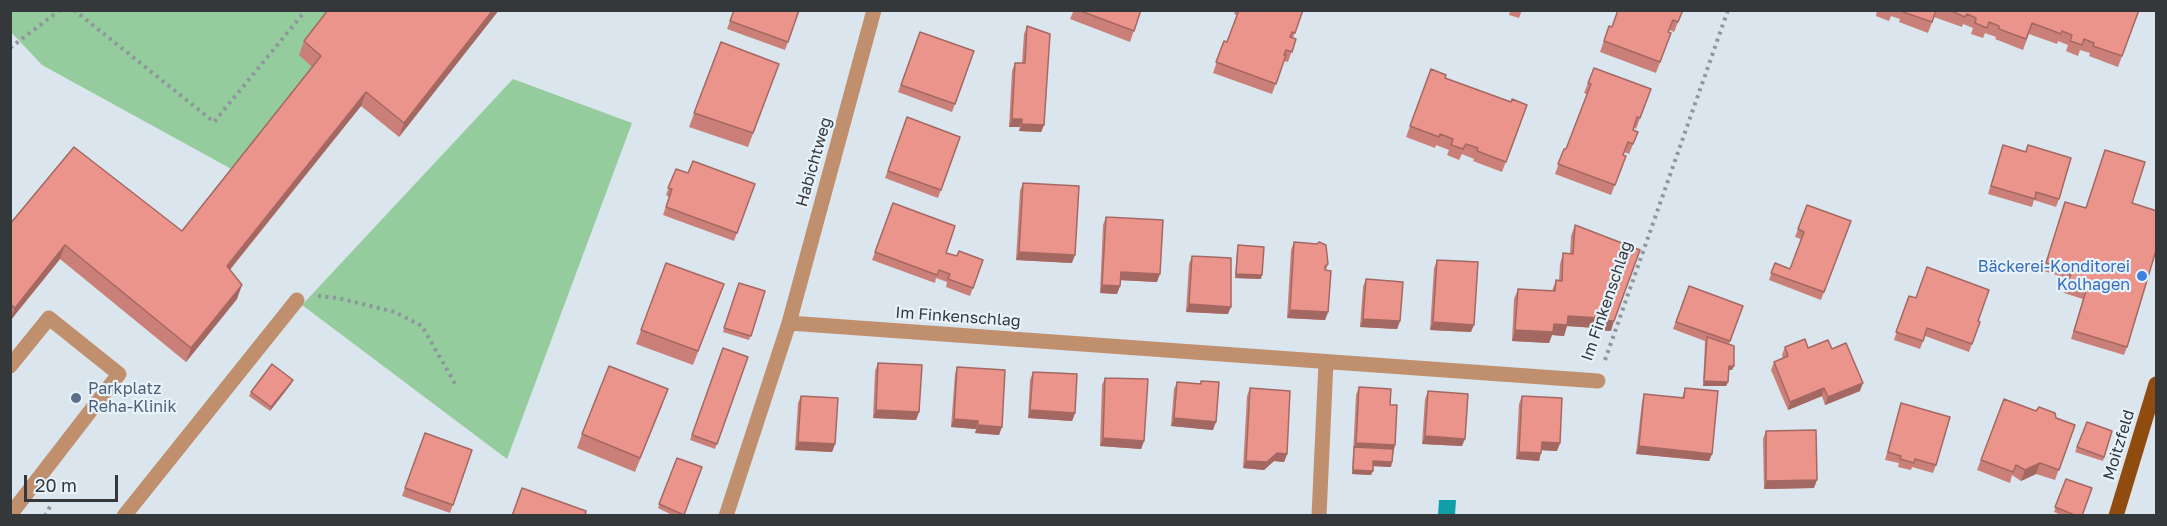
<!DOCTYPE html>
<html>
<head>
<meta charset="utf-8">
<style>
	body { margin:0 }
	#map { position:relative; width:2167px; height:526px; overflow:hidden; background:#dae5ed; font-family:"Golos Text",sans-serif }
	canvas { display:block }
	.frame { position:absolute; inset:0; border:12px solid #34383b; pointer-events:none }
	.scale { position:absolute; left:24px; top:475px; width:94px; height:27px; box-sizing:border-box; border:3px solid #34383b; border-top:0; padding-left:8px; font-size:18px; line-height:21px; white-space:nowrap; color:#34383b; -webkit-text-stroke:4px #e7f2fb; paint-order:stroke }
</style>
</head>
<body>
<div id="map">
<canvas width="2167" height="526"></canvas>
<div class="frame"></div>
<div class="scale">20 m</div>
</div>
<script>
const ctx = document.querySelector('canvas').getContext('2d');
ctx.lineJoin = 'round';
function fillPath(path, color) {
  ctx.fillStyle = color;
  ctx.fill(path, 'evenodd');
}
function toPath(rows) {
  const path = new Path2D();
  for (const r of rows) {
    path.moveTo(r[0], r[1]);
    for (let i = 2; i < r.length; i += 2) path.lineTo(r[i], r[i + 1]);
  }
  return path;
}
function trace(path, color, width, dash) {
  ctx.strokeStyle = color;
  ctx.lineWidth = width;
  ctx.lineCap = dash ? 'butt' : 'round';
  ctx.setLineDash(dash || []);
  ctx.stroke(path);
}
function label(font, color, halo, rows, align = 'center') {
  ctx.font = font + ' "Golos Text",sans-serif';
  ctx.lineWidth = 4.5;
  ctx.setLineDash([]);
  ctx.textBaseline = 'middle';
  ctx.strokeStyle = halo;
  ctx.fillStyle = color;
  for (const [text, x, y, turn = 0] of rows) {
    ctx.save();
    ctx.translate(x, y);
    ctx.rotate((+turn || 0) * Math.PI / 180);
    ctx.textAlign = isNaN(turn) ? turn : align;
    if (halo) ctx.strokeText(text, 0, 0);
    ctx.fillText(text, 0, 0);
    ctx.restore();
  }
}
fillPath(toPath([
	[323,10,330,16,316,70,235,171,42,65,11,32,11,11],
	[513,79,632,123,507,459,302,305]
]), '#95cc9d');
fillPath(toPath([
	[1439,500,1456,500,1455,515,1438,515]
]), '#109fa8');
trace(toPath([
	[74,10,214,122,306,10],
	[10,48,60,10],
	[318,296,338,298,395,312,422,326,457,387],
	[1605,360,1728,10],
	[45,516,52,503]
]), '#8e969c', 4, [3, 4.5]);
trace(toPath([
	[789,323,1598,381],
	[10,366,49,318,119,374,10,515],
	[124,516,297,300],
	[726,516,789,323,874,10],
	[1319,516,1326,362]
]), '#c0906e', 15);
trace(toPath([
	[2116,516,2156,384]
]), '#904c0f', 15);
fillPath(toPath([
	[323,10,499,10,399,137,361,106,230,270,237,299,186,362,60,259,10,321,10,224,182,231,312,67,299,55,304,41,326,13],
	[734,10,800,10,785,50,727,29],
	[1074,10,1141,10,1130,42,1070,19],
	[1235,10,1303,10,1293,38,1296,39,1288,62,1284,61,1272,94,1213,73,1224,41,1227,42,1237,15,1234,14],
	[1507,10,1522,10,1519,18,1509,15,1510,12],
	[1683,10,1674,32,1669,30,1668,32,1671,33,1656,73,1600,52,1609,26,1612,27],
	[1877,10,2139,10,2118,67,2089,56,2090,53,2080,50,2078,56,2066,51,2068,45,2058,41,2057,44,2029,34,2023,50,1995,39,1996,37,1985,33,1983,38,1971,34,1973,28,1963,24,1962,27,1934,17,1928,33,1899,22,1900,19,1891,16,1889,21,1876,16],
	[1027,26,1044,125,1041,132,1019,131,1020,127,1009,127,1012,71,1015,63,1022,63,1024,34],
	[920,32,974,51,952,112,898,92],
	[721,42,779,64,748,147,689,127],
	[1594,68,1651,89,1636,129,1633,127,1633,130,1634,142,1629,154,1624,152,1623,155,1626,156,1611,195,1555,174,1564,149,1566,149,1587,94,1584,93],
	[1431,69,1445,78,1511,102,1527,105,1502,172,1473,161,1474,159,1462,154,1459,160,1447,155,1449,150,1436,145,1435,148,1406,137],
	[907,117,960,137,938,198,885,178],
	[2003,145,2025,152,2028,145,2059,199,2056,207,2034,200,2032,207,1988,194],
	[676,169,688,173,755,184,734,241,663,215,669,197,666,195],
	[1023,183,1072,263,1016,260,1020,191],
	[2065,202,2086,208,2132,203,2127,347,2124,355,2071,339,2083,299,2064,293,2069,279,2044,271],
	[893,203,946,253,957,256,983,260,970,296,946,287,947,282,936,278,935,283,872,260],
	[1807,205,1851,221,1821,300,1769,280,1775,263,1790,269,1801,239,1795,237],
	[1106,217,1157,282,1120,280,1120,286,1117,294,1100,293,1103,225],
	[1575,225,1611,331,1597,330,1596,328,1567,326,1564,336,1552,335,1549,343,1512,341,1514,299,1518,289,1552,291,1556,280,1559,281,1560,264,1563,253,1570,254,1571,236],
	[1294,242,1328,264,1326,270,1328,312,1325,320,1287,318,1291,250],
	[1238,245,1261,279,1235,278,1237,250],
	[1192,256,1228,314,1186,312,1189,264],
	[1437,260,1471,332,1430,330,1434,268],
	[666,263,724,284,693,365,636,344],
	[1366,279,1400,321,1397,329,1360,327,1363,287],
	[739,283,765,291,749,340,723,332],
	[1689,286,1743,306,1729,344,1732,370,1729,370,1728,382,1726,386,1703,386,1705,341,1673,329],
	[1909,296,1980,322,1969,352,1925,336,1920,349,1894,340],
	[1785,347,1832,349,1860,391,1825,405,1822,396,1788,410,1771,370,1774,362,1783,358,1782,355],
	[723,348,748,357,715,449,690,440],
	[878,363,919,412,916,420,873,418,875,371],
	[957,367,999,435,975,433,976,429,951,427,955,374],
	[1033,372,1075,413,1072,421,1028,418,1030,380],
	[1105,378,1144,441,1141,449,1100,446,1102,385],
	[1201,381,1213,430,1171,426,1174,389,1177,382,1200,384],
	[291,384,270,411,249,396,251,392],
	[1359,387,1390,405,1395,445,1391,467,1373,466,1371,475,1352,474,1356,395],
	[1250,388,1287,454,1284,462,1274,461,1264,470,1243,468,1247,396],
	[1685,388,1712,454,1709,461,1636,454,1642,402,1644,394,1682,398],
	[1428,391,1462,446,1422,444,1425,399],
	[801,396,835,444,832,452,795,450,798,403],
	[1522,396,1560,443,1557,451,1541,450,1539,461,1516,459,1519,404],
	[2004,399,2075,425,2055,480,2036,474,2021,481,2012,475,2010,483,1977,470],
	[663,403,635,472,577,448,582,434],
	[1901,403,1936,465,1933,473,1912,467,1911,470,1898,467,1899,463,1885,460],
	[2087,422,2112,431,2103,461,2075,452],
	[1766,431,1814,488,1764,489,1763,439],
	[425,433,472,450,450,513,402,496],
	[677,458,684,516,674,516,658,508],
	[2066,479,2082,516,2064,516,2054,512]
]), '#ca7f78');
fillPath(toPath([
	[493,10,499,10,399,137,404,123],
	[366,92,361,106,221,280,227,266],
	[1012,119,1022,119,1020,127,1009,127],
	[1022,124,1044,125,1041,132,1019,131],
	[65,245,60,259,10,321,15,308],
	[1019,252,1075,255,1072,263,1016,260],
	[1121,272,1160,274,1157,282,1118,280],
	[1236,274,1262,275,1261,279,1235,278],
	[242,285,237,299,186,362,191,348],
	[1102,285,1120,286,1117,294,1100,293],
	[1189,304,1231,307,1228,314,1186,312],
	[1290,310,1328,312,1325,320,1287,318],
	[1568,316,1600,318,1596,328,1567,326,1564,336,1552,335,1549,343,1512,341,1515,330,1554,324],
	[1363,319,1400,321,1397,329,1360,327],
	[1600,320,1614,321,1611,331,1597,330],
	[1433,322,1474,325,1471,332,1430,330],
	[1729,366,1734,366,1732,370,1727,370],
	[293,380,291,384,270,411,271,407],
	[1704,381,1728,382,1726,386,1703,386],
	[1863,383,1860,391,1825,405,1828,397],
	[1824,388,1822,396,1788,410,1790,402],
	[876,410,919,412,916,420,873,418],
	[1030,410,1075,413,1072,421,1028,418],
	[1174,418,1216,422,1213,430,1171,426],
	[954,419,978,421,976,429,951,427],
	[978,425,1002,427,999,435,975,433],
	[1425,436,1465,439,1462,446,1422,444],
	[1103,438,1144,441,1141,449,1100,446],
	[798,442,835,444,832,452,795,450],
	[1542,442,1560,443,1557,451,1539,450],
	[1356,443,1395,445,1392,453,1354,447],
	[1639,446,1712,454,1709,461,1636,454],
	[1519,452,1541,453,1539,461,1516,459],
	[1277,453,1287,454,1284,462,1274,461,1264,470,1243,468,1246,461],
	[1373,461,1392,462,1391,467,1372,466],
	[2040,463,2036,474,2021,481,2025,470],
	[1353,470,1373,471,1371,475,1352,474],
	[1817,480,1814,488,1764,489,1766,481]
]), '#a46862');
const building = toPath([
	[328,10,493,10,404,123,366,92,227,266,242,285,191,348,65,245,15,308,10,304,10,224,74,147,182,231,321,56,304,41,328,10],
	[734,10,799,10,788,42,730,21,734,10],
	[1078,10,1141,10,1134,31,1078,10],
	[1239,10,1303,10,1295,33,1292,32,1290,37,1296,39,1292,52,1286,50,1284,55,1286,55,1276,84,1216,62,1224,41,1227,42,1239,10],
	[1618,10,1683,10,1678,22,1673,20,1668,32,1671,33,1660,62,1604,41,1609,26,1612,27,1618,10],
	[1903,10,1936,10,1932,22,1903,12,1903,10],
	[1949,10,2139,10,2122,56,2093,46,2094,43,2084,39,2082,45,2070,41,2072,35,2062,31,2061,34,2032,23,2026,39,1999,29,1999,26,1989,22,1987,28,1975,23,1976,18,1967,14,1965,17,1949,10],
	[1027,26,1050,34,1044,125,1022,124,1022,119,1012,119,1015,63,1025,63,1027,26],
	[920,32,974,51,955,104,901,85,920,32],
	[721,42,779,64,753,133,694,113,721,42],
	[1594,68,1651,89,1640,118,1637,117,1633,130,1638,132,1633,144,1628,142,1623,155,1626,156,1615,185,1558,164,1564,149,1566,149,1591,84,1588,83,1594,68],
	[1431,69,1446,75,1445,78,1511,102,1512,99,1527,105,1506,162,1477,151,1478,148,1466,144,1463,149,1451,145,1453,139,1440,134,1439,137,1410,126,1431,69],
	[907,117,960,137,941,190,888,171,907,117],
	[2003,145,2026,152,2028,145,2071,158,2059,199,2036,192,2035,199,1991,186,2003,145],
	[2105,150,2145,162,2132,203,2157,211,2157,247,2127,347,2074,331,2086,291,2067,285,2072,271,2046,263,2065,202,2086,208,2105,150],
	[693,161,755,184,737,233,666,207,672,189,668,188,676,169,688,173,693,161],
	[1023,183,1079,186,1075,255,1019,252,1023,183],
	[893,203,955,226,946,253,957,256,959,251,983,260,973,288,948,279,950,274,939,270,937,275,875,252,893,203],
	[1807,205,1851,221,1824,292,1771,273,1775,263,1790,269,1804,232,1798,229,1807,205],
	[1106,217,1163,220,1160,274,1121,272,1120,286,1102,285,1106,217],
	[1575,225,1640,250,1614,321,1600,320,1600,318,1568,316,1567,325,1554,324,1553,332,1515,330,1518,289,1555,291,1556,280,1562,281,1563,253,1573,254,1575,225],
	[1294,242,1317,244,1319,242,1326,245,1328,264,1325,266,1325,270,1331,271,1328,312,1290,310,1294,242],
	[1238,245,1264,247,1262,275,1236,274,1238,245],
	[1192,256,1231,258,1231,307,1189,304,1192,256],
	[1437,260,1478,262,1474,325,1433,322,1437,260],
	[666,263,724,284,698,351,641,330,666,263],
	[1927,267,1989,290,1978,321,1980,322,1972,344,1927,328,1923,341,1896,332,1909,296,1916,298,1927,267],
	[1366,279,1403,282,1400,321,1363,319,1366,279],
	[739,283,765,291,751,336,724,328,739,283],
	[1689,286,1743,306,1730,341,1676,322,1689,286],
	[1707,337,1734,346,1734,366,1729,366,1728,382,1704,381,1707,337],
	[1805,339,1808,348,1828,340,1832,349,1846,343,1863,383,1828,397,1824,388,1790,402,1774,362,1788,356,1785,347,1805,339],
	[723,348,748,357,717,444,692,435,723,348],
	[878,363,922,365,919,412,876,410,878,363],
	[272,364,293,380,271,407,251,392,272,364],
	[609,366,668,389,640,458,582,434,609,366],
	[957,367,1005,370,1002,427,978,425,978,421,954,419,957,367],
	[1033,372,1077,374,1075,413,1030,410,1033,372],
	[1105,378,1148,379,1144,441,1103,438,1105,378],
	[1201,381,1219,382,1216,422,1174,418,1177,382,1201,384,1201,381],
	[1359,387,1391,389,1390,405,1397,405,1395,445,1356,443,1359,387],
	[1250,388,1290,391,1287,454,1277,453,1267,462,1246,461,1250,388],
	[1685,388,1718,391,1712,454,1639,446,1644,394,1684,398,1685,388],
	[1428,391,1468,394,1465,439,1425,436,1428,391],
	[801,396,838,398,835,444,798,442,801,396],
	[1522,396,1562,398,1560,443,1542,442,1541,453,1519,452,1522,396],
	[2004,399,2036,411,2039,407,2055,413,2056,418,2075,425,2059,470,2040,463,2025,470,2016,465,2013,472,1981,460,2004,399],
	[1901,403,1950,417,1936,465,1915,459,1914,463,1900,459,1901,456,1888,452,1901,403],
	[2087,422,2112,431,2104,457,2077,447,2087,422],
	[1816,430,1817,480,1766,481,1766,431,1816,430],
	[425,433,472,450,453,505,405,488,425,433],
	[1354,447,1393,449,1392,462,1373,461,1373,471,1353,470,1354,447],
	[677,458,702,467,684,515,659,504,677,458],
	[2066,479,2092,488,2082,516,2077,516,2055,507,2066,479],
	[522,488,586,511,585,516,512,516,522,488]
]);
fillPath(building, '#eb948c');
trace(building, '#a46862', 1.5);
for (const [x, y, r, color] of [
	[2142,276,6,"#3f7fe0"],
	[76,398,6,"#5c6f8a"]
]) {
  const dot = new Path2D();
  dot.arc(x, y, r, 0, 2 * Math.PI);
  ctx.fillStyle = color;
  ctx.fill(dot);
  trace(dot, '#e7f2fb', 2);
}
label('16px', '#34383b', '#e7f2fb', [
	["Habichtweg",814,162,-74],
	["Im Finkenschlag",1607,301,-71],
	["Im Finkenschlag",958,317,4],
	["Moitzfeld",2119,445,-73]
]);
label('16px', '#366cbe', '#e7f2fb', [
	["Bäckerei-Konditorei",2130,267],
	["Kolhagen",2130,285]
], 'right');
label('16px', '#4e5e75', '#e7f2fb', [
	["Parkplatz",88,389],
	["Reha-Klinik",88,407]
], 'left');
</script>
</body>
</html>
